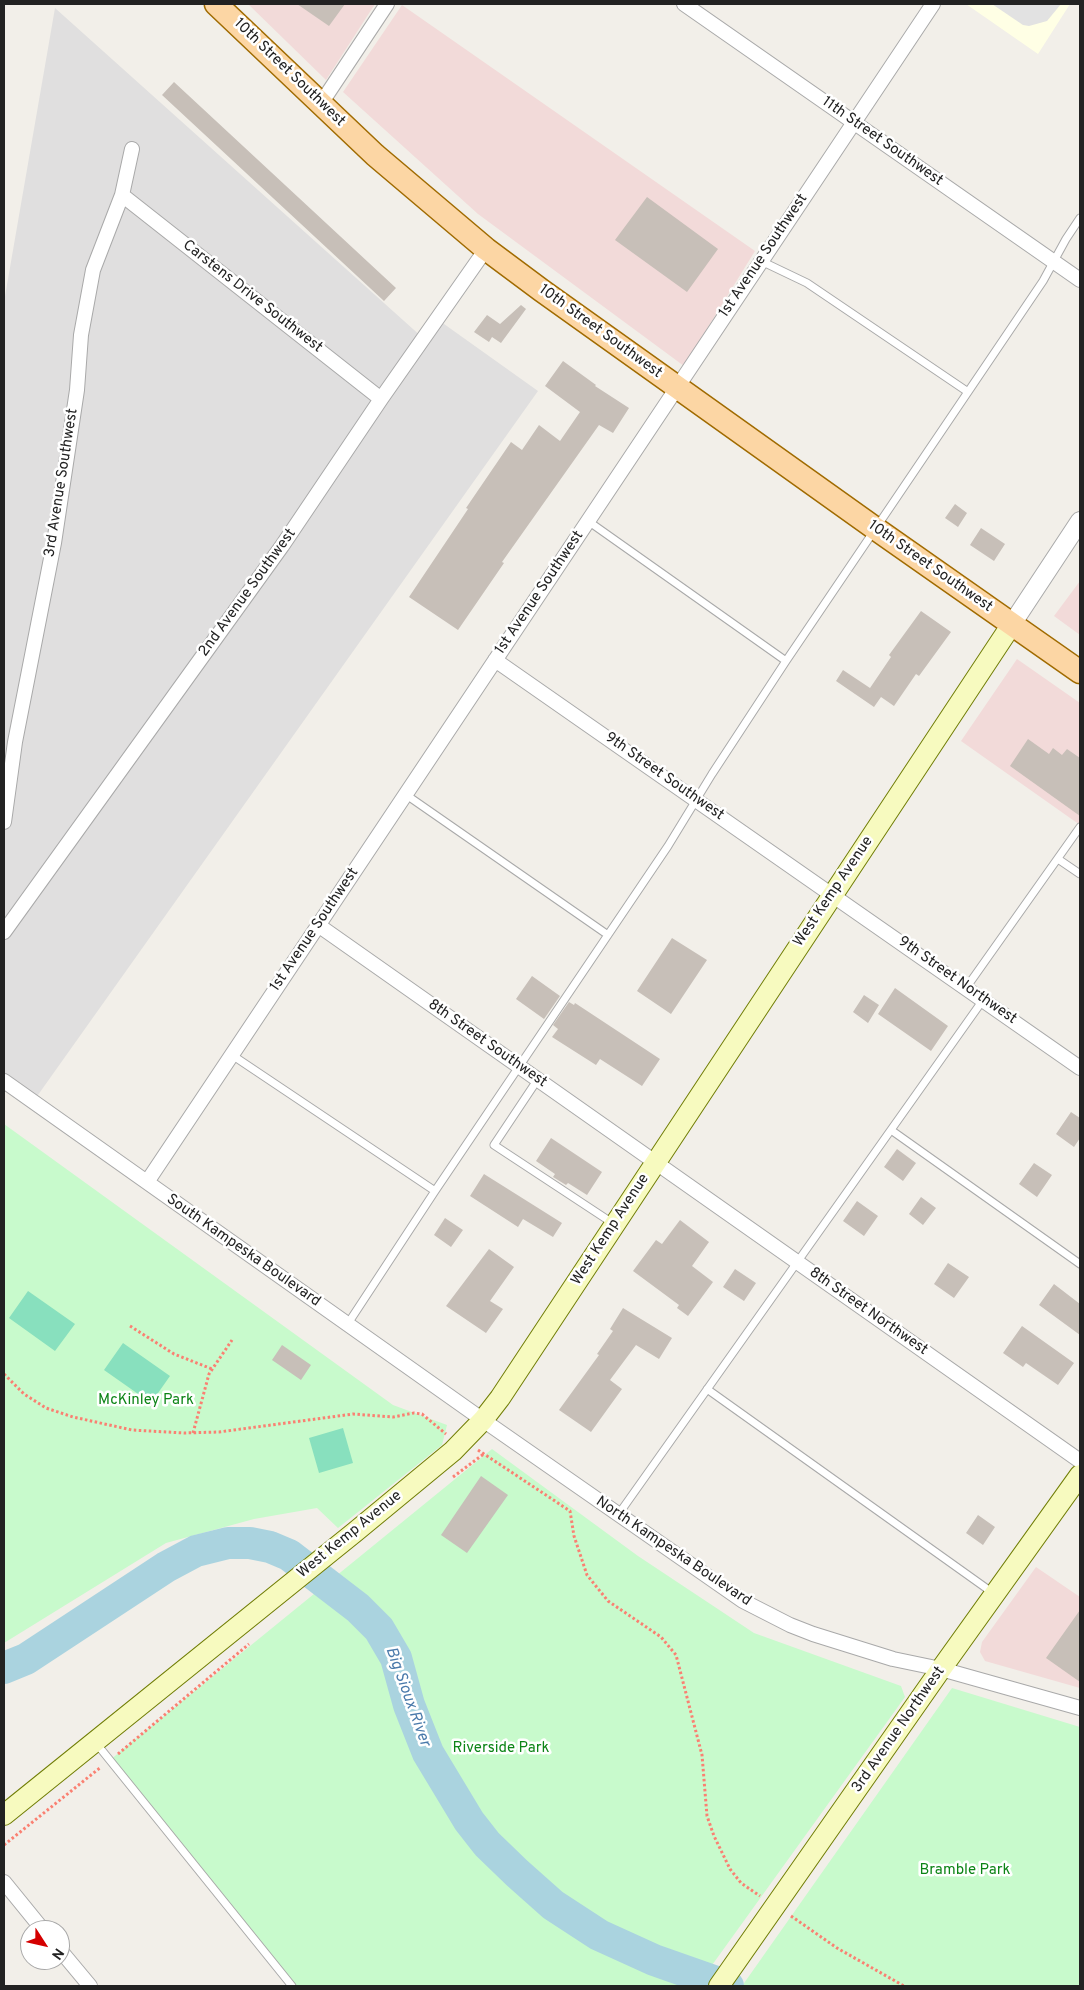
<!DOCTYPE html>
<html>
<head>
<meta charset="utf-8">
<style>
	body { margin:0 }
	#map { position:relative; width:1084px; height:1990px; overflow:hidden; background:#f2efe9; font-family:Overpass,sans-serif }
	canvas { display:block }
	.frame { position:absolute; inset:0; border:5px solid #222; pointer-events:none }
	.north { position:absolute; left:20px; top:1920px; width:50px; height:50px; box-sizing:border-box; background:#fff; border:1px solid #a7a7a7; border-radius:50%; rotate:125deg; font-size:14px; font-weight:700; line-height:20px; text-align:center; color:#222 }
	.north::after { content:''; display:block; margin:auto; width:18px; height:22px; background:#d40000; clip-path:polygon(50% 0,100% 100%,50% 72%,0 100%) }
</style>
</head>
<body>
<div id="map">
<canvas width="1084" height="1990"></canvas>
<div class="frame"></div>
<div class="north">N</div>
</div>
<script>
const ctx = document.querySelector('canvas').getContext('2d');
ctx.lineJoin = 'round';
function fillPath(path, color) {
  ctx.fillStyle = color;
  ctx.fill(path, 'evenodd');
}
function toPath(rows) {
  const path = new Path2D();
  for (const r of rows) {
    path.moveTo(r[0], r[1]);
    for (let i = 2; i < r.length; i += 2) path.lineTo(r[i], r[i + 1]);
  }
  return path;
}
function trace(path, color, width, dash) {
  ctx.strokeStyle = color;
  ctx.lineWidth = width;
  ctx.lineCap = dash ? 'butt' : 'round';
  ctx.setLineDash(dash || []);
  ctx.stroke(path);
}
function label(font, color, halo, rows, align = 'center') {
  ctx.font = font + ' Overpass,sans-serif';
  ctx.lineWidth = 5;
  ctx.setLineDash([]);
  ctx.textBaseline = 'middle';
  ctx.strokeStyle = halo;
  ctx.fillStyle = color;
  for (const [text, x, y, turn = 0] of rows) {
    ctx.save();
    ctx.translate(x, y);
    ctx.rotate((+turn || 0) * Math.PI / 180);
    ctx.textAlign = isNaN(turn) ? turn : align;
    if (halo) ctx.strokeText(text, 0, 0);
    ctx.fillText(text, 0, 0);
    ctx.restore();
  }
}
fillPath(toPath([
	[55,8,423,338,437,319,538,391,33,1102,4,1081,4,302]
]), '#e0dfdf');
fillPath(toPath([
	[248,4,375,4,326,80],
	[402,5,755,251,684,366,478,214,343,92],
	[1080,581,1080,635,1054,616],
	[1017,659,1080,703,1080,825,961,741],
	[1036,1567,1080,1597,1080,1688,985,1661,980,1652,982,1642]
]), '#f2dad9');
fillPath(toPath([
	[966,4,1070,4,1038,54]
]), '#ffffe5');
fillPath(toPath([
	[4,1124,393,1405,447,1425,442,1445,338,1528,317,1508,254,1519,166,1543,4,1643],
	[492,1449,638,1556,754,1633,901,1686,905,1697,697,1986,292,1986,110,1760],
	[952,1688,1080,1727,1080,1986,742,1986]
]), '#c8facc');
fillPath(toPath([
	[28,1291,75,1324,55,1351,9,1318],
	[123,1343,170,1376,151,1403,104,1370],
	[343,1428,353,1463,319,1473,309,1438]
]), '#88e0be');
fillPath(toPath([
	[992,4,1061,4,1047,21,1029,26,1023,25]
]), '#e2e2e2');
trace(toPath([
	[4,1668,26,1659,166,1567,196,1551,228,1543,250,1543,270,1547,289,1555,358,1608,379,1629,396,1658,409,1705,428,1753,469,1821,487,1844,517,1873,553,1905,599,1935,654,1960,728,1986]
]), '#aad3df', 32);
fillPath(toPath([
	[297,4,345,4,329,26],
	[174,82,396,288,384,301,162,95],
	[647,197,718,249,687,292,615,240],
	[521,305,526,309,501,343,492,337,489,342,474,332,487,315,500,324],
	[563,361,596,385,595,386,629,408,613,433,599,425,502,562,504,563,458,630,409,597,468,509,466,508,511,442,522,450,539,425,560,441,580,412,545,386],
	[955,504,967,513,958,527,945,518],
	[981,528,1005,544,994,561,970,545],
	[921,611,951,632,919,676,916,674,894,706,881,697,874,707,836,681,843,670,870,688,891,657,889,655],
	[1028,739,1049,754,1053,748,1062,755,1067,749,1080,758,1080,816,1010,766],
	[672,938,707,960,671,1014,637,991],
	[532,976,560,996,544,1019,516,999],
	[895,988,948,1026,931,1051,878,1014],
	[864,995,879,1005,868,1023,853,1012],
	[569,1002,574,1005,575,1003,660,1059,642,1086,600,1059,596,1065,552,1037,558,1029,553,1025],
	[1071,1112,1080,1118,1080,1138,1074,1147,1056,1134],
	[551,1138,602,1172,587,1195,568,1183,566,1185,553,1177,555,1174,536,1161],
	[897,1149,916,1163,903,1181,884,1167],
	[1034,1163,1052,1175,1037,1197,1019,1184],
	[484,1174,562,1223,553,1237,523,1219,518,1227,470,1196],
	[921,1197,936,1208,923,1225,909,1214],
	[857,1201,878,1216,864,1236,843,1221],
	[445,1218,463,1230,451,1247,434,1235],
	[680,1220,709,1242,692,1266,713,1282,688,1316,677,1308,679,1305,633,1271,656,1240,662,1244],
	[489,1249,514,1267,490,1301,503,1309,486,1333,446,1306],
	[948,1263,969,1277,954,1298,934,1284],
	[735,1269,756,1283,744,1301,723,1287],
	[1054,1284,1080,1304,1080,1335,1039,1305],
	[623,1308,672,1338,659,1359,636,1345,610,1380,622,1389,591,1432,559,1410,599,1355,597,1354,613,1331,610,1329],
	[1022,1326,1074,1363,1058,1385,1026,1363,1023,1367,1003,1353],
	[282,1345,311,1365,301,1380,272,1360],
	[481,1476,508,1495,467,1553,441,1535],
	[978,1515,995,1527,983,1545,966,1533],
	[1080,1610,1080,1682,1046,1658]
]), '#c7bfb8');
const service = toPath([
	[761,261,807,283,968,392],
	[588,521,786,661],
	[405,794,608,935],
	[1058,859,1080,874],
	[966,988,1080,827],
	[232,1055,435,1191],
	[538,1079,494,1145,614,1224],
	[891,1130,1080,1264],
	[347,1325,435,1191,668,846,712,774,786,661,1043,281,1066,239,1080,218],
	[707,1389,993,1593],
	[618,1515,983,1000],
	[96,1743,292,1986]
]);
const minor = toPath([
	[684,4,1080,280],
	[320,105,387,4],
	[122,195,381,399],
	[495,660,1080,1068],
	[4,822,15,742,54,543,77,390,81,335,93,270,122,195,132,149],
	[318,925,1080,1461],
	[4,932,282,546,381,399,486,249],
	[4,1081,483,1420,743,1601,790,1625,813,1634,893,1659,941,1669,1080,1708],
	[147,1182,933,4],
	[4,1882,43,1930],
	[60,1950,90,1986]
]);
const tertiary = toPath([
	[1012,624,1080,521]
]);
const secondary = toPath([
	[4,1815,355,1532,453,1451,483,1420,500,1398,1012,624],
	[719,1986,941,1669,1080,1475]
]);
const primary = toPath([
	[216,4,375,155,486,249,541,290,876,529,1080,672]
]);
trace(service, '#a9a9a9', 9);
trace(minor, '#a9a9a9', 16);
trace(tertiary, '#a9a9a9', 20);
trace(secondary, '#707d05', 22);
trace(primary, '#a06b00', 25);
trace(toPath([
	[130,1326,174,1354,212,1369],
	[4,1374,24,1394,46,1408,73,1417,132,1430,184,1433,219,1432,353,1414,393,1417,414,1413,422,1414,446,1434],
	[193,1433,209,1374,232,1340],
	[478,1450,570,1511,574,1536,587,1575,608,1601,661,1637,676,1655,702,1755,707,1816,714,1836,730,1869,741,1883,760,1896],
	[453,1477,485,1453],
	[118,1754,249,1644],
	[4,1845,101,1767],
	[791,1916,837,1948,904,1986]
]), '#fa8072', 3, [2.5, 2.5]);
trace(service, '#fff', 7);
trace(minor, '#fff', 14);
trace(tertiary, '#fff', 18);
trace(secondary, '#f7fabf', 20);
trace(primary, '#fcd6a4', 22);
label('15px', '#222', '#fff', [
	["10th Street Southwest",289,73,44],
	["11th Street Southwest",882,142,35],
	["1st Avenue Southwest",764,256,-56],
	["Carstens Drive Southwest",252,297,38],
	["10th Street Southwest",600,332,36],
	["3rd Avenue Southwest",62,483,-81],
	["10th Street Southwest",930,567,35],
	["2nd Avenue Southwest",248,593,-54],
	["1st Avenue Southwest",540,593,-56],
	["9th Street Southwest",664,777,35],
	["West Kemp Avenue",834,892,-56],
	["1st Avenue Southwest",315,930,-56],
	["9th Street Northwest",957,981,35],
	["8th Street Southwest",487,1044,35],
	["West Kemp Avenue",611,1230,-57],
	["South Kampeska Boulevard",243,1251,35],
	["8th Street Northwest",868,1312,35],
	["West Kemp Avenue",350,1535,-39],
	["North Kampeska Boulevard",673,1552,34],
	["3rd Avenue Northwest",899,1730,-55]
]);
label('15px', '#0c8416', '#fff', [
	["McKinley Park",146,1401],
	["Riverside Park",501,1749],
	["Bramble Park",965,1871]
]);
label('italic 16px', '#4a7aab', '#fff', [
	["Big Sioux River",407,1697,70]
]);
</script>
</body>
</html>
